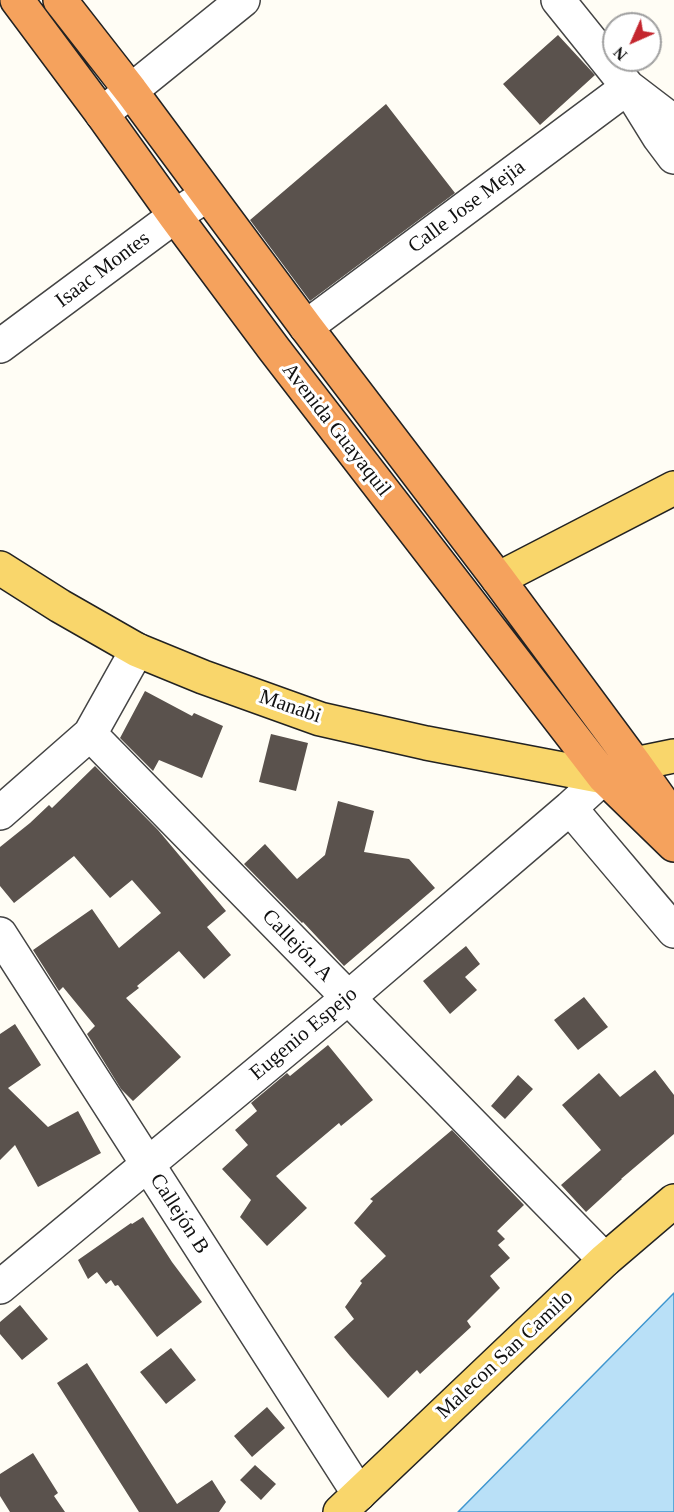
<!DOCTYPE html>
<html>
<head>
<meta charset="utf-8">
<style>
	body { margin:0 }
	#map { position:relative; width:674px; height:1512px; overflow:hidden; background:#fffdf5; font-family:Georgia,serif }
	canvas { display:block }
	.north { position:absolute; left:602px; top:12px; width:60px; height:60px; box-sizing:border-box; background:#fff; border:2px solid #a0a0a0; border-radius:50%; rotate:225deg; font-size:16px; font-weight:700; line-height:24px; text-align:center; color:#111 }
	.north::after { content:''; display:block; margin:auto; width:21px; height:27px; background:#c4262e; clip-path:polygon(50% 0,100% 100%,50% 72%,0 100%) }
</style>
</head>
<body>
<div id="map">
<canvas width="674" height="1512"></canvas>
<div class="north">N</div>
</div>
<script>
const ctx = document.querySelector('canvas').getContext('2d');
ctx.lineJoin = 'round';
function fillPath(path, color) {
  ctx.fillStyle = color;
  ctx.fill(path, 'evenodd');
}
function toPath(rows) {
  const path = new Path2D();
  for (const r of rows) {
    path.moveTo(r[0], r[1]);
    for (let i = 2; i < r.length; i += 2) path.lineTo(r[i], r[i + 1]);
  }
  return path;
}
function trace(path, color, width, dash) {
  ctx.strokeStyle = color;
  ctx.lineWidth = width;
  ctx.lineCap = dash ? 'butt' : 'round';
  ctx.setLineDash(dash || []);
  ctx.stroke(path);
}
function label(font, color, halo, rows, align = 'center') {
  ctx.font = font + ' Georgia,serif';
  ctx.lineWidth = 6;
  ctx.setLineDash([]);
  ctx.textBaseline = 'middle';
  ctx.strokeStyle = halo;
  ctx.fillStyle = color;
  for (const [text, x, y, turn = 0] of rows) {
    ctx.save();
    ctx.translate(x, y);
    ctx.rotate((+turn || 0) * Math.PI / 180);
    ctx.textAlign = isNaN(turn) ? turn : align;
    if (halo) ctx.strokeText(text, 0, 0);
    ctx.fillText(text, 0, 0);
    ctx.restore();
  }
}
const water = toPath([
	[674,1293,674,1512,458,1512,674,1293]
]);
fillPath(water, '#b9e0f7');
trace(water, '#3f96cf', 1.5);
fillPath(toPath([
	[558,35,595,75,540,125,503,84],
	[386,104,455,193,310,301,250,220],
	[145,691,192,716,194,713,223,726,202,778,159,760,153,771,120,738],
	[271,734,308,743,296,791,259,782],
	[95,766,158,830,226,911,207,927,231,955,204,979,179,951,137,986,139,988,126,998,181,1057,133,1101,121,1089,87,1034,95,1026,63,987,59,991,33,950,92,909,119,948,161,913,132,880,110,898,74,856,14,903,0,886,0,847,30,823,49,805,52,808],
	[338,801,374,811,364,852,409,859,435,888,344,966,303,922,302,923,244,864,265,844,297,879,325,855],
	[466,946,480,964,465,977,477,990,450,1014,423,981],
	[584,997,608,1027,578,1050,554,1020],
	[15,1024,41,1065,8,1088,48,1127,78,1111,101,1153,38,1187,15,1145,0,1160,0,1034],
	[328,1045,373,1100,341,1126,339,1123,276,1176,307,1208,267,1246,240,1217,251,1200,222,1169,248,1145,235,1130,257,1111,251,1103,287,1073,290,1076],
	[655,1070,674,1095,674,1134,621,1179,622,1179,586,1212,561,1185,601,1150,562,1105,599,1073,620,1097],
	[518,1075,533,1089,505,1119,491,1106],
	[452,1130,524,1205,497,1231,505,1239,498,1245,510,1258,490,1276,500,1288,467,1321,471,1327,420,1374,417,1370,388,1398,350,1356,334,1337,354,1319,345,1307,362,1283,360,1281,386,1256,354,1223,373,1201,370,1199],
	[143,1217,172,1262,202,1302,157,1337,118,1285,115,1286,111,1280,106,1284,97,1272,88,1279,78,1260,131,1223,132,1224],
	[20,1305,48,1339,22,1360,0,1334,0,1322],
	[171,1348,196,1380,166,1404,140,1372],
	[87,1363,177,1504,212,1480,226,1502,219,1512,139,1512,57,1383],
	[267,1407,285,1428,252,1457,234,1436],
	[33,1453,58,1493,54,1496,65,1512,10,1512,0,1496,0,1474],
	[255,1465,276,1484,261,1500,240,1480]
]), '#5a524d');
const minor = toPath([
	[558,0,628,87,659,137,674,157],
	[102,114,243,0],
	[306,327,628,87,674,122],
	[0,346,175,216,207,195],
	[90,734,605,1260],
	[570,808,674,931],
	[0,813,90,734,137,650],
	[0,934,359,1494],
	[0,1287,348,998,570,808,604,777]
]);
const major = toPath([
	[0,568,60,606,137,650,203,677,320,719,426,743,604,777],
	[498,579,674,488],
	[635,764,674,756],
	[340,1512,605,1260,674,1201]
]);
const highway = toPath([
	[17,0,102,114,175,216,274,349,604,777,674,845],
	[60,0,131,91,306,327,498,579,635,764,674,819]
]);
trace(minor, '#444', 36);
trace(major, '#222', 36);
trace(highway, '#222', 36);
trace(minor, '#fff', 33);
trace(major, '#f9d66b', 33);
trace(highway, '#f5a25d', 33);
label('21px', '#111', '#fff', [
	["Calle Jose Mejia",467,207,-37],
	["Isaac Montes",103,270,-37],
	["Avenida Guayaquil",336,430,52],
	["Manabi",290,707,19],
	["Callejón A",297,946,46],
	["Eugenio Espejo",304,1034,-40],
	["Callejón B",179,1214,57],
	["Malecon San Camilo",505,1355,-43]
]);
</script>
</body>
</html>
